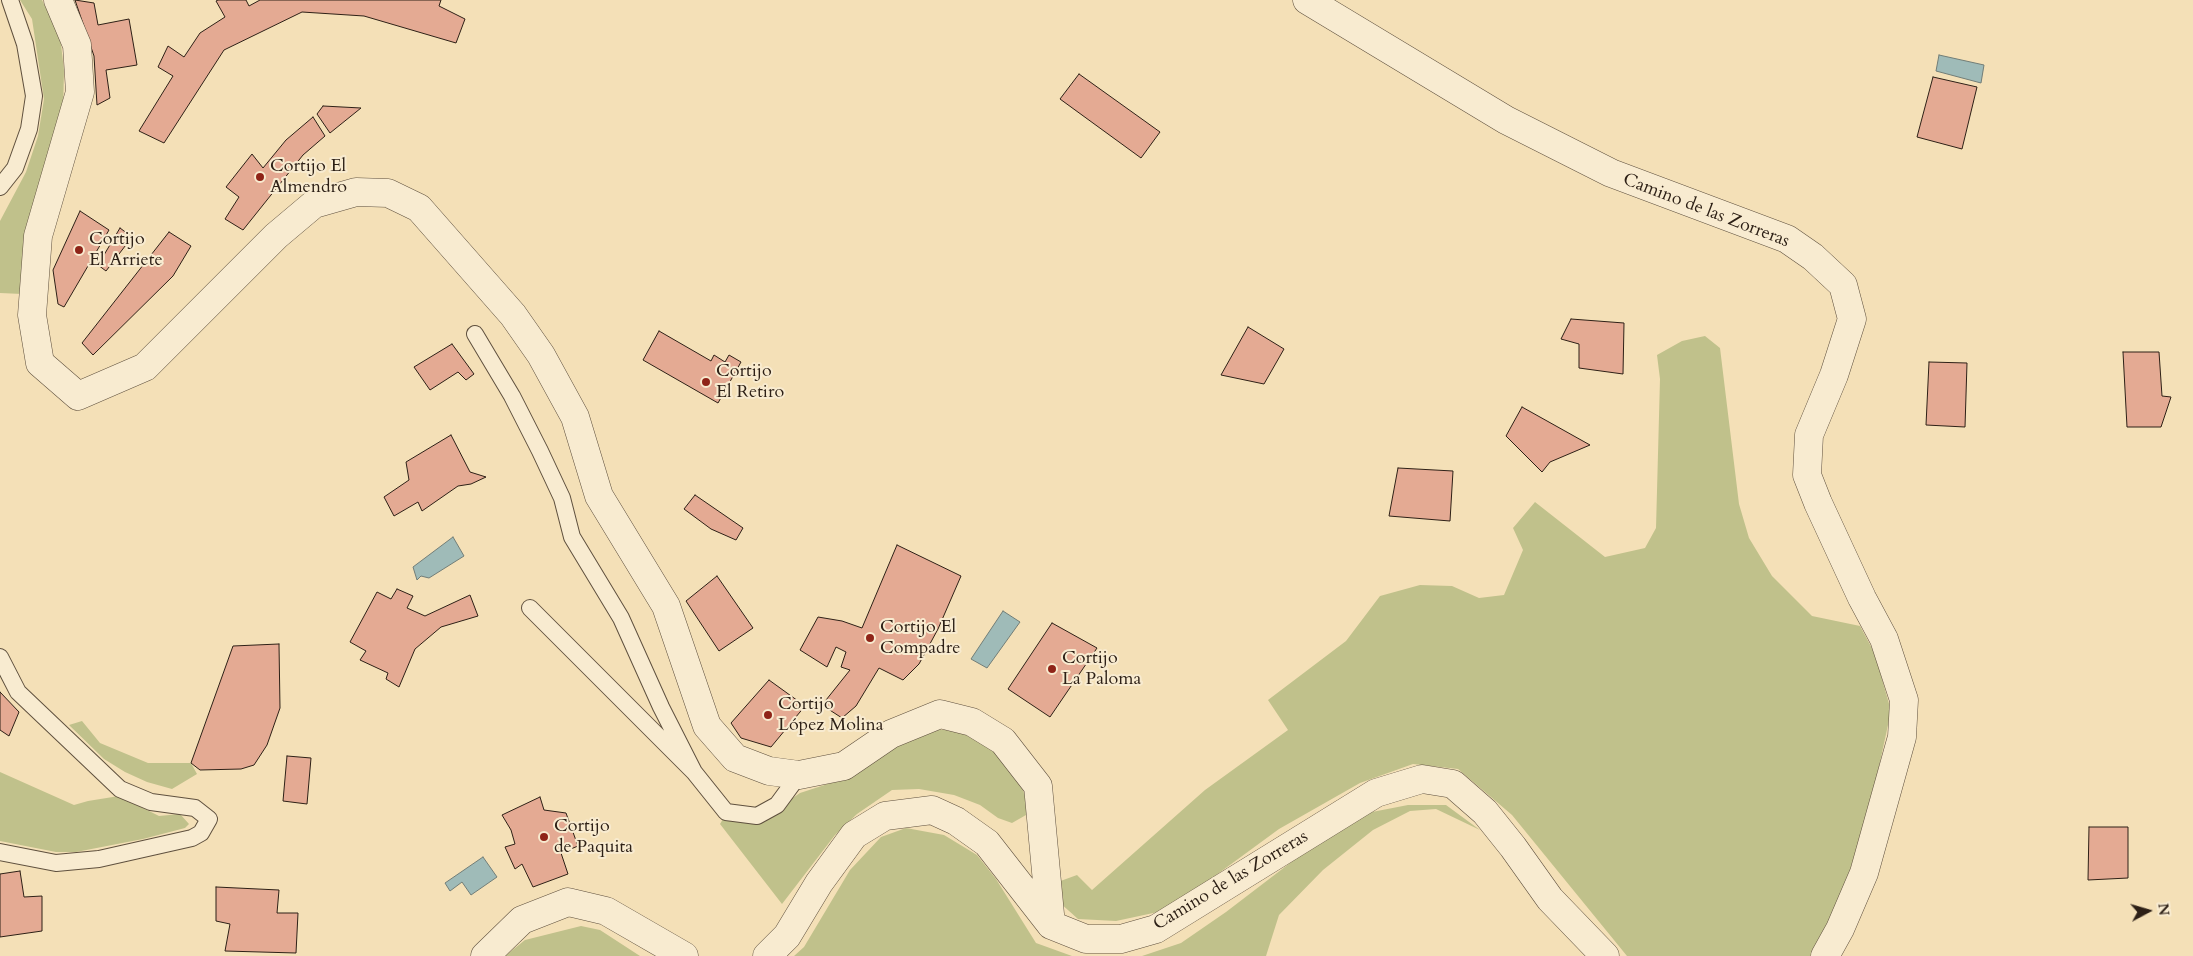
<!DOCTYPE html>
<html>
<head>
<meta charset="utf-8">
<style>
	body { margin:0 }
	#map { position:relative; width:2193px; height:956px; overflow:hidden; background:#f4e0b7; font-family:Cardo,serif }
	canvas { display:block }
	.north { position:absolute; left:2123px; top:886px; width:50px; height:50px; -webkit-text-stroke:4px #f8ebd0; paint-order:stroke; rotate:84deg; font-size:14px; font-weight:700; line-height:20px; text-align:center; color:#2d2016 }
	.north::after { content:''; display:block; margin:auto; width:18px; height:22px; background:#2d2016; clip-path:polygon(50% 0,100% 100%,50% 72%,0 100%) }
</style>
</head>
<body>
<div id="map">
<canvas width="2193" height="956"></canvas>
<div class="north">N</div>
</div>
<script>
const ctx = document.querySelector('canvas').getContext('2d');
ctx.lineJoin = 'round';
function fillPath(path, color) {
  ctx.fillStyle = color;
  ctx.fill(path, 'evenodd');
}
function toPath(rows) {
  const path = new Path2D();
  for (const r of rows) {
    path.moveTo(r[0], r[1]);
    for (let i = 2; i < r.length; i += 2) path.lineTo(r[i], r[i + 1]);
  }
  return path;
}
function trace(path, color, width, dash) {
  ctx.strokeStyle = color;
  ctx.lineWidth = width;
  ctx.lineCap = dash ? 'butt' : 'round';
  ctx.setLineDash(dash || []);
  ctx.stroke(path);
}
function label(font, color, halo, rows, align = 'center') {
  ctx.font = font + ' Cardo,serif';
  ctx.lineWidth = 4;
  ctx.setLineDash([]);
  ctx.textBaseline = 'middle';
  ctx.strokeStyle = halo;
  ctx.fillStyle = color;
  for (const [text, x, y, turn = 0] of rows) {
    ctx.save();
    ctx.translate(x, y);
    ctx.rotate((+turn || 0) * Math.PI / 180);
    ctx.textAlign = isNaN(turn) ? turn : align;
    if (halo) ctx.strokeText(text, 0, 0);
    ctx.fillText(text, 0, 0);
    ctx.restore();
  }
}
fillPath(toPath([
	[20,0,42,0,60,36,64,70,63,114,22,294,0,293,0,221,26,172,38,136,44,99,32,19],
	[1705,336,1720,348,1739,504,1749,538,1772,576,1812,616,1860,626,1875,654,1891,711,1869,813,1838,905,1810,956,1627,956,1512,815,1458,769,1413,764,1360,783,1279,829,1193,892,1158,912,1116,921,1078,919,1059,902,1055,883,1077,875,1092,890,1205,790,1288,730,1268,700,1346,641,1380,596,1420,585,1452,586,1479,598,1504,595,1523,550,1513,528,1535,502,1605,557,1645,548,1656,528,1660,379,1657,355,1682,341],
	[82,721,100,743,148,763,191,763,197,774,172,789,147,782,125,772,104,759,69,725],
	[930,729,959,731,989,745,1017,778,1029,803,1026,815,1012,823,998,818,980,805,954,795,919,789,892,790,857,814,835,835,782,904,720,824,723,819,758,822,800,793,846,778,900,742],
	[0,772,74,805,88,801,119,796,159,816,180,814,189,824,185,828,143,839,76,852,56,852,0,841],
	[1408,805,1446,805,1480,830,1436,809,1410,811,1373,830,1323,870,1279,915,1266,956,1142,956,1181,943,1226,912,1311,847,1372,812],
	[906,828,944,835,977,855,996,879,1036,943,1072,956,794,956,804,947,850,870,881,837],
	[581,926,600,930,640,956,505,956,525,940]
]), '#c0c18b');
const water = toPath([
	[1939,55,1984,65,1981,83,1936,71,1939,55],
	[453,537,464,556,429,578,421,576,417,580,413,567,453,537],
	[1003,611,1020,622,987,668,971,659,1003,611],
	[483,857,497,877,471,895,462,882,450,891,445,883,483,857]
]);
fillPath(water, '#9fbbb8');
trace(water, '#717d77', 1);
const building = toPath([
	[75,0,94,3,98,25,129,19,137,65,106,70,110,98,97,105,94,56,75,0],
	[218,0,246,0,249,6,260,0,441,0,439,6,465,19,456,43,364,16,302,12,224,50,164,143,139,131,173,76,158,67,168,46,184,57,200,33,225,17,216,1,218,0],
	[1079,74,1160,132,1141,158,1060,99,1079,74],
	[1933,77,1977,87,1962,149,1917,137,1933,77],
	[323,106,361,108,330,133,317,114,323,106],
	[313,117,325,136,303,155,243,230,225,219,239,197,226,187,252,154,263,168,286,140,313,117],
	[80,211,109,230,64,307,58,304,53,270,80,211],
	[120,228,132,237,106,271,98,265,120,228],
	[169,232,191,246,173,276,93,355,82,343,169,232],
	[1571,319,1624,323,1623,374,1579,368,1579,344,1561,339,1571,319],
	[1248,327,1284,349,1264,384,1221,375,1248,327],
	[659,331,711,361,714,355,725,362,729,355,741,362,718,403,643,360,659,331],
	[452,344,474,374,466,380,458,372,430,390,414,367,452,344],
	[2123,352,2159,352,2162,396,2171,397,2161,427,2127,427,2123,352],
	[1929,362,1967,363,1965,427,1926,425,1929,362],
	[1522,407,1590,445,1550,462,1542,472,1506,436,1522,407],
	[451,435,470,472,486,477,471,484,458,486,422,511,418,502,394,516,384,497,409,480,406,462,451,435],
	[1398,468,1453,471,1450,521,1389,516,1398,468],
	[695,495,743,528,736,540,711,529,684,509,695,495],
	[897,545,961,576,938,629,919,664,903,680,879,668,856,706,842,718,822,705,850,670,841,667,846,652,836,647,827,667,800,650,818,617,842,621,862,628,897,545],
	[717,576,753,628,719,651,686,601,717,576],
	[397,589,413,596,407,608,425,616,470,595,478,616,441,627,415,649,399,687,386,679,388,673,360,660,366,651,350,642,377,592,391,599,397,589],
	[1052,623,1097,648,1050,717,1008,689,1052,623],
	[279,644,280,708,267,745,254,765,241,769,200,770,191,763,233,646,279,644],
	[769,680,805,706,771,747,741,738,731,723,769,680],
	[0,692,19,712,9,736,0,730,0,692],
	[287,756,311,758,307,804,283,801,287,756],
	[540,797,544,810,566,813,578,846,561,853,568,874,533,887,522,864,515,869,505,847,515,844,511,830,502,815,540,797],
	[2089,827,2128,827,2128,878,2088,880,2089,827],
	[20,871,24,897,42,896,42,931,0,937,0,874,20,871],
	[216,887,279,890,277,913,298,913,296,953,225,951,230,924,216,921,216,887]
]);
fillPath(building, '#e4aa93');
trace(building, '#2d2016', 1);
const lane = toPath([
	[0,187,15,168,29,129,34,96,25,44,10,0],
	[475,334,512,396,540,451,562,498,572,537,621,618,661,707,694,772],
	[530,608,694,772,726,812,757,816,777,805,799,775],
	[0,657,18,692,120,789,151,802,195,808,209,819,201,833,192,838,99,859,56,863,0,852]
]);
const street = toPath([
	[58,0,77,45,80,92,38,236,32,315,40,363,78,396,145,367,276,236,314,204,356,192,388,193,419,208,513,315,541,355,575,417,599,496,666,606,707,726,735,758,769,771,799,775,844,766,891,734,940,714,972,722,1003,741,1038,786,1051,925],
	[1307,0,1506,120,1611,173,1787,239,1813,257,1843,285,1852,319,1834,375,1809,435,1807,475,1818,503,1862,598,1884,639,1904,700,1902,737,1864,873,1840,929,1825,956],
	[485,956,522,920,568,902,606,911,684,956],
	[767,956,787,936,819,883,854,835,885,816,932,810,956,821,987,843,1051,925,1086,939,1121,939,1156,929,1376,793,1422,779,1453,784,1485,812,1513,847,1550,899,1605,956]
]);
trace(lane, '#5f503e', 18);
trace(street, '#5f503e', 29);
trace(lane, '#f8ebd0', 16);
trace(street, '#f8ebd0', 28);
for (const [x, y, r, color] of [
	[260,177,5,"#8f2418"],
	[79,250,5,"#8f2418"],
	[706,382,5,"#8f2418"],
	[870,638,5,"#8f2418"],
	[1052,669,5,"#8f2418"],
	[768,715,5,"#8f2418"],
	[544,837,5,"#8f2418"]
]) {
  const dot = new Path2D();
  dot.arc(x, y, r, 0, 2 * Math.PI);
  ctx.fillStyle = color;
  ctx.fill(dot);
  trace(dot, '#f8ebd0', 2);
}
label('18px', '#2d2016', '#f8ebd0', [
	["Cortijo El",270,167],
	["Almendro",270,188],
	["Cortijo",89,240],
	["El Arriete",89,261],
	["Cortijo",716,372],
	["El Retiro",716,393],
	["Cortijo El",880,628],
	["Compadre",880,649],
	["Cortijo",1062,659],
	["La Paloma",1062,680],
	["Cortijo",778,705],
	["López Molina",778,726],
	["Cortijo",554,827],
	["de Paquita",554,848]
], 'left');
label('18px', '#2d2016', '#f8ebd0', [
	["Camino de las Zorreras",1706,211,21],
	["Camino de las Zorreras",1231,881,-31]
]);
</script>
</body>
</html>
